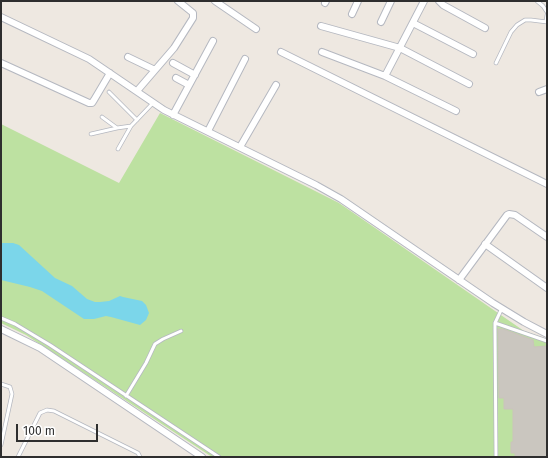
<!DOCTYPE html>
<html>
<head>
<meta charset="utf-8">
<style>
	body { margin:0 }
	#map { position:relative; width:548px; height:458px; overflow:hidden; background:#eee8e1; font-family:"Fira Sans",sans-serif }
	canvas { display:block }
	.frame { position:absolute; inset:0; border:2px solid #2e2e2e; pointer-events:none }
	.scale { position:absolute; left:16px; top:424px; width:82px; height:18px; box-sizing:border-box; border:2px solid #2e2e2e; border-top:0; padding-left:5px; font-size:12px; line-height:14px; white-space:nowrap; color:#2e2e2e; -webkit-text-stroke:3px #fff; paint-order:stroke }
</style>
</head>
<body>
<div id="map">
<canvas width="548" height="458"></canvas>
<div class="frame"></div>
<div class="scale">100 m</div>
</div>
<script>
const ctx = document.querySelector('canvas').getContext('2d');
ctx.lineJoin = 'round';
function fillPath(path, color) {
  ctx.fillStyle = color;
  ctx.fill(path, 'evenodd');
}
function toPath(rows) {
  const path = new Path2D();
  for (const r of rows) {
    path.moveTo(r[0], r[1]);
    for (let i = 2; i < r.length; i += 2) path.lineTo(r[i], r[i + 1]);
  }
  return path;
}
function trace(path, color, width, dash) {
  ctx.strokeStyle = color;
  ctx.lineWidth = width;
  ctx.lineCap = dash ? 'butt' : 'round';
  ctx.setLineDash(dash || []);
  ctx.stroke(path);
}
fillPath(toPath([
	[160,113,339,203,524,331,547,339,547,457,212,457,26,335,1,323,1,124,119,183]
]), '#bde1a1');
fillPath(toPath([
	[1,243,13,243,19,245,55,278,72,286,87,299,95,302,100,302,109,301,120,296,123,297,142,301,146,305,149,313,146,320,140,325,111,317,106,316,94,319,84,319,42,291,30,287,1,280]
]), '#7bd6ea');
const building = toPath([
	[498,329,503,329,533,340,534,347,547,346,547,457,515,457,515,453,511,453,511,442,513,442,513,409,504,409,504,398,499,398,498,329]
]);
fillPath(building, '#cac6bf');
trace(building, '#cac3bb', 1);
const lane = toPath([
	[537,1,543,6,547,12],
	[546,21,547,15],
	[496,63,511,32,517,25,525,20,531,20,547,22],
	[109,92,137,120],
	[102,117,117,128],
	[91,134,117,128,131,126,153,103],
	[118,149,131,126],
	[1,318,15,324,50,345,219,457],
	[495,323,547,341],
	[1,384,10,387,12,394,1,445],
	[126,396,146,363,155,344,163,339,181,331],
	[18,457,40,413,47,410,54,411,138,453,140,457],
	[496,457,495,330,495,323,502,308]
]);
const street = toPath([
	[215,1,256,29],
	[439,1,443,5,485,28],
	[325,3,326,1],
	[352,14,358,1],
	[1,17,89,59,164,110,316,185,341,199,493,303,524,322,547,334],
	[381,22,391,1],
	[413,23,473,54],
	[321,26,400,48,469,84],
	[281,52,547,184],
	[322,52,385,76,456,111],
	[128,57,155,70],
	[1,63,89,103,92,103,94,100,110,73],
	[173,63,195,75],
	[385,76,424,1],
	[176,78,189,85],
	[137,91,174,48,193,18,193,13,178,1],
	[539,92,547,89],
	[173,115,213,41],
	[208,131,245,59],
	[240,147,276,85],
	[485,244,547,288],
	[459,280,507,215,509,214,515,215,547,237],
	[1,329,40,348,202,457]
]);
trace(lane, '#b5b8c0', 4.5);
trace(street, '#b5b8c0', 8);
trace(lane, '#fff', 3);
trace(street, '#fff', 6);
</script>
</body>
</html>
